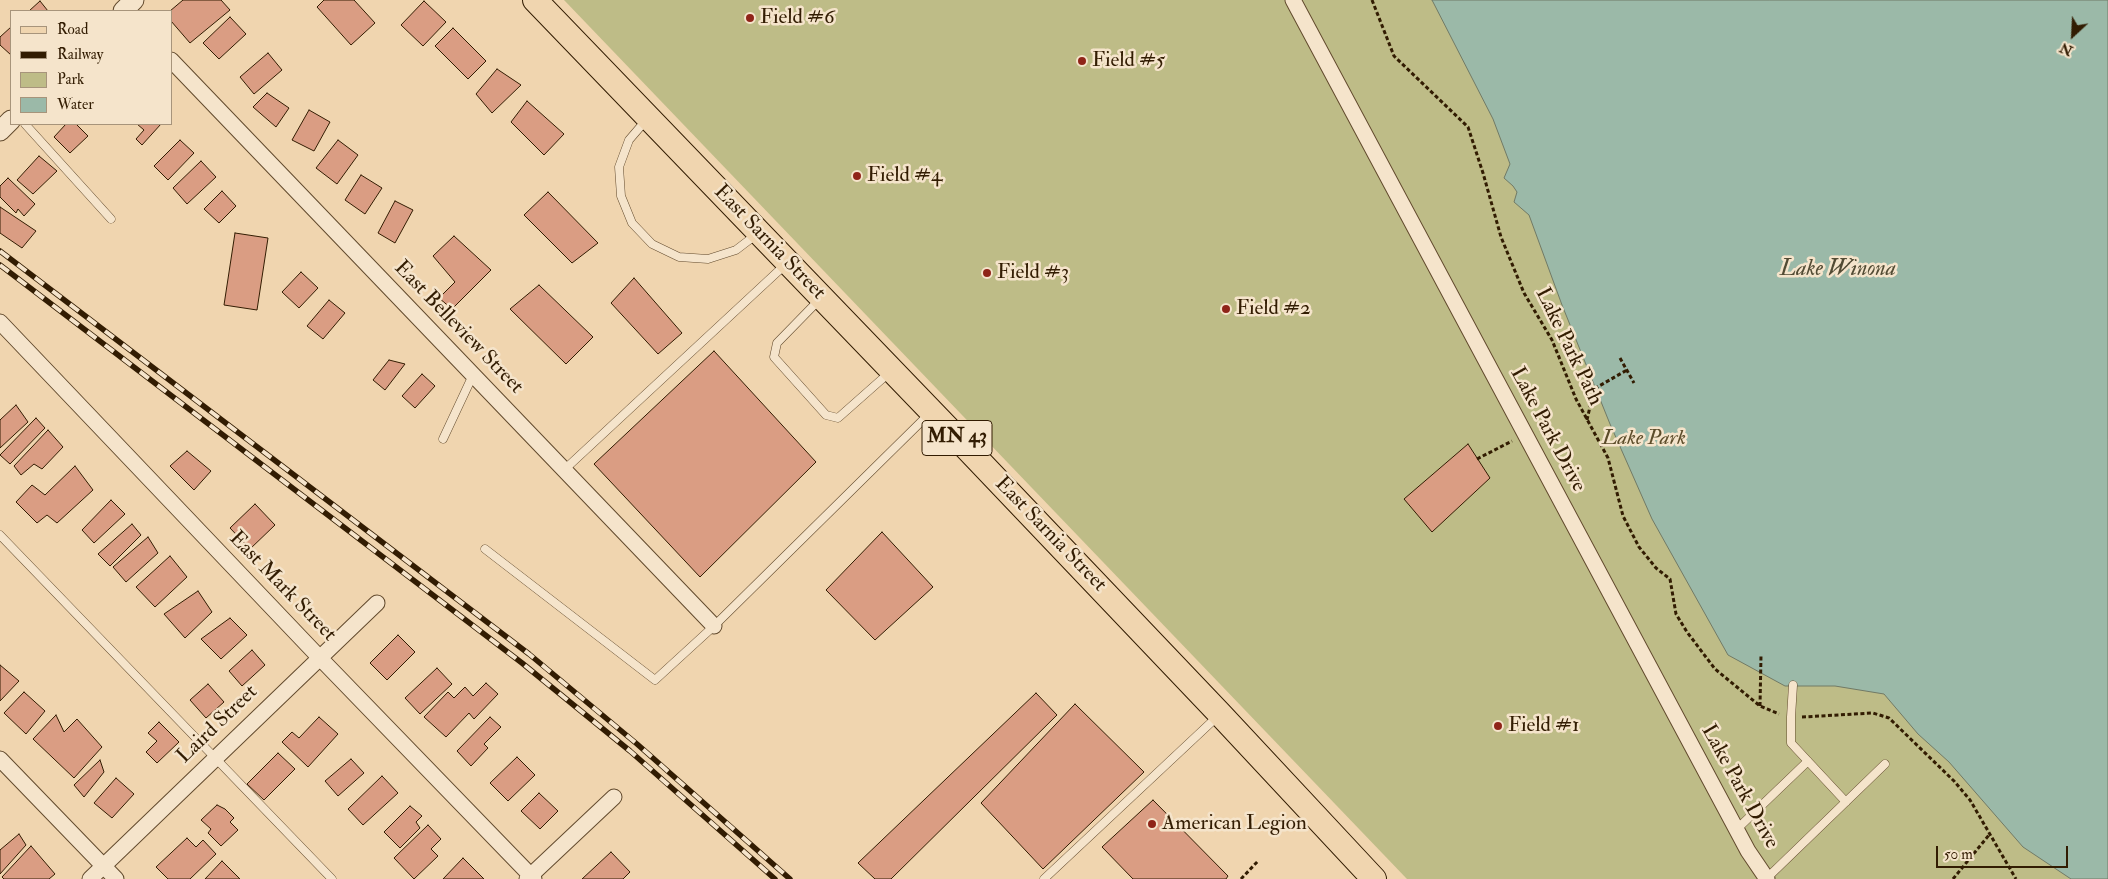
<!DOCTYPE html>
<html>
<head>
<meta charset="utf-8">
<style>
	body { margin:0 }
	#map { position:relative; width:2108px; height:879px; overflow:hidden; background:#f0d5af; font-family:"IM FELL Double Pica",serif }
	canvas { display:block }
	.legend { position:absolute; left:10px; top:10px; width:162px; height:115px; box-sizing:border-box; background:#f5e4cb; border:1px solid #a7947b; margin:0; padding:6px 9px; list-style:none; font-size:15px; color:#321c02 }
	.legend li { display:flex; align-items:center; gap:10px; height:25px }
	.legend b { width:25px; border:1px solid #a7947b }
	.north { position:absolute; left:2048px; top:10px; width:50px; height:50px; -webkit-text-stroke:4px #f5e4cb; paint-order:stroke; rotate:205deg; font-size:14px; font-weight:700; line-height:20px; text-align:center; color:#321c02 }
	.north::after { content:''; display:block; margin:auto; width:18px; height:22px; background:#321c02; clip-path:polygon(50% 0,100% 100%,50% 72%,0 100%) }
	.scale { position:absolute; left:1936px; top:846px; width:132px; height:22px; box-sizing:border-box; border:2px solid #321c02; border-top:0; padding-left:6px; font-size:15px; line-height:18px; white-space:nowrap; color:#321c02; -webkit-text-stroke:4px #f5e4cb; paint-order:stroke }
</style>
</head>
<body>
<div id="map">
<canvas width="2108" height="879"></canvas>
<ul class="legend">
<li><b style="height:6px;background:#f0d5af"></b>Road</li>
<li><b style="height:6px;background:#321c02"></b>Railway</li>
<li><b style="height:14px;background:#bebc87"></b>Park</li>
<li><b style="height:14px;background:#9bb9a8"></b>Water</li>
</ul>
<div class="north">N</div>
<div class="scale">50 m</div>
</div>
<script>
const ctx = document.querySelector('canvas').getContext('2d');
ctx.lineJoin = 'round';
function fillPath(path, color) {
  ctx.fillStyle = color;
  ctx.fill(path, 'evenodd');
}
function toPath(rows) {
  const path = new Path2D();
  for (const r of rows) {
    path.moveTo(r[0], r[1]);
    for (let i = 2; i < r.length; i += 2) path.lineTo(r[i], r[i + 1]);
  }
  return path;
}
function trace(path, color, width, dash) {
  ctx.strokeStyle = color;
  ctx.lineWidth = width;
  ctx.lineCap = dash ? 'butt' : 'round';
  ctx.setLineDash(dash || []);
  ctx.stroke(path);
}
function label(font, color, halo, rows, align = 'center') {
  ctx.font = font + ' "IM FELL Double Pica",serif';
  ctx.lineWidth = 5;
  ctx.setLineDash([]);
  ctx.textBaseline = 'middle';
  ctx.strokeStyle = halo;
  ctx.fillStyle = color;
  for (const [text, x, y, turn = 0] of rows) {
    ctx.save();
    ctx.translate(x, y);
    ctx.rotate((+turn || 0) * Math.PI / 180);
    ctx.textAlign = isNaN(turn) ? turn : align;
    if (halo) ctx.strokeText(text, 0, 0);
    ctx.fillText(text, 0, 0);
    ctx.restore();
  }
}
fillPath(toPath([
	[564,0,2108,0,2108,879,1407,879]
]), '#bebc87');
const water = toPath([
	[1432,0,2108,0,2108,879,2071,879,2023,847,1949,762,1918,734,1884,694,1835,686,1785,686,1728,655,1652,519,1610,424,1562,305,1529,215,1514,202,1517,192,1513,186,1504,178,1510,164,1493,119,1432,0]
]);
fillPath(water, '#9bb9a8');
trace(water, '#717a66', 1);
const building = toPath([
	[183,0,221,0,230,10,190,43,171,21,170,11,183,0],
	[324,0,354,0,375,23,351,45,317,7,324,0],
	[40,1,48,11,29,11,40,1],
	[424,1,446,22,423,46,401,25,424,1],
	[230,17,246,34,219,59,203,43,230,17],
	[11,27,11,55,0,45,0,37,11,27],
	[453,28,486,61,468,79,435,46,453,28],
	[268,53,282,70,254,94,240,77,268,53],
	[497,69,521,85,492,113,476,94,497,69],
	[267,93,289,108,276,127,253,107,267,93],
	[527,101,564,134,544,155,511,122,527,101],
	[309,110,330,122,314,151,292,140,309,110],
	[66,124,76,124,88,136,70,153,54,137,66,124],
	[137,124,161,124,142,145,136,139,144,130,137,124],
	[180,140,194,153,168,180,154,166,180,140],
	[338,140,358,155,337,184,316,168,338,140],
	[39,156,57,171,33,194,17,180,39,156],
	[201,161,216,177,187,204,173,188,201,161],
	[361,175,382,188,365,214,345,200,361,175],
	[8,178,35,204,24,216,18,209,16,213,0,197,0,186,8,178],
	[222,191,236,206,219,223,204,209,222,191],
	[548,192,598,243,572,263,524,215,548,192],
	[395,201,413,210,395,243,378,233,395,201],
	[0,207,36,231,22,248,0,233,0,207],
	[235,233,268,238,257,310,224,305,235,233],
	[454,236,491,270,452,309,439,298,455,282,433,256,454,236],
	[301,272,318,288,299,308,282,292,301,272],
	[634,278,682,333,658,354,611,303,634,278],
	[539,285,593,337,566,364,510,309,539,285],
	[329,300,345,313,323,339,307,326,329,300],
	[714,351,816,462,700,577,594,464,714,351],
	[389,360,405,364,385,390,373,380,389,360],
	[422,374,435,386,415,408,402,396,422,374],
	[16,405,28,422,0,448,0,420,16,405],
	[36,418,45,428,10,464,0,455,36,418],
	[48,430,63,447,42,469,34,464,21,475,14,466,48,430],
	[1468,444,1490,478,1432,532,1404,499,1468,444],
	[187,451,211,471,194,490,170,466,187,451],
	[75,466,93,490,57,523,47,515,37,523,16,502,32,485,45,495,75,466],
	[111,500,125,514,94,543,82,530,111,500],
	[255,504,275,525,250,549,230,528,255,504],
	[132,524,141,535,110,566,98,554,132,524],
	[882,532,933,587,875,640,826,590,882,532],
	[148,537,158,553,126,582,113,567,148,537],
	[170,556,187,577,155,607,136,587,170,556],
	[198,591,212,612,185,638,164,614,198,591],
	[230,618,247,635,221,659,201,639,230,618],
	[398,635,415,652,387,680,370,663,398,635],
	[252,650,265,665,242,686,229,671,252,650],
	[0,665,19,681,0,701,0,665],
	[437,668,452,684,420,714,405,698,437,668],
	[486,683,498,694,474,719,469,713,446,737,424,717,448,692,454,698,465,687,473,696,486,683],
	[208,684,224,702,206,718,190,700,208,684],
	[24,692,45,711,26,734,4,713,24,692],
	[1036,693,1057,715,891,879,875,879,858,863,1036,693],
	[1075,704,1144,772,1043,869,981,803,1075,704],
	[56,715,64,732,77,719,102,747,74,778,33,739,56,715],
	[319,717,338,734,308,767,282,742,292,732,299,738,319,717],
	[490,717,501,727,484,744,488,748,471,766,457,751,490,717],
	[159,722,179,742,157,763,146,752,157,741,148,733,159,722],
	[278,753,295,769,264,800,247,784,278,753],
	[517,757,535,775,508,801,490,783,517,757],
	[351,759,364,773,338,796,325,781,351,759],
	[100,760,104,772,84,797,74,785,100,760],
	[382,776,398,793,363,825,348,809,382,776],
	[116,778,134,794,112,818,94,803,116,778],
	[539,793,558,811,540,829,521,811,539,793],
	[1153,800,1228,876,1226,879,1133,879,1102,847,1153,800],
	[217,805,225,809,234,818,230,822,238,830,221,846,208,833,211,829,201,820,217,805],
	[410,806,422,816,416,822,420,828,400,848,384,832,410,806],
	[428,825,441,839,431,849,438,856,414,879,394,858,428,825],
	[19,834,26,845,0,874,0,850,19,834],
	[187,838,196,847,203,840,216,854,190,879,168,879,156,867,187,838],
	[31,846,55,874,49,879,4,879,2,877,31,846],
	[611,852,630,872,623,879,582,879,611,852],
	[463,858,484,879,443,879,463,858],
	[222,861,240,879,205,879,222,861]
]);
fillPath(building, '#da9d83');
trace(building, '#321c02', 1);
const service = toPath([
	[647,119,629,140,619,167,621,196,632,223,652,244,679,257,708,259,736,250,757,234],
	[25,124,111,219],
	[820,299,777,343,774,357,826,415,838,418,890,372],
	[443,439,473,375],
	[564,470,787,263],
	[0,535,332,879],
	[485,549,655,680,714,626,930,413],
	[1793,685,1791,717,1791,743,1846,802],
	[1737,829,1808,761],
	[1044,879,1219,715],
	[1766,879,1885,764]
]);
const minor = toPath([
	[1293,0,1748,851,1767,879],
	[171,60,714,626],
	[0,322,319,657,534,879],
	[0,759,116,879],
	[90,879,377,603],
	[527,879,614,797]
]);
const tertiary = toPath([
	[123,11,134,0],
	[0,131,11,120]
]);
const primary = toPath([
	[535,0,959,440,1220,714,1374,879]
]);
trace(service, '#624a2d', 9);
trace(minor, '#624a2d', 17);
trace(tertiary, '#624a2d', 21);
trace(primary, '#321c02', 26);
trace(toPath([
	[1372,0,1394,56,1468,127,1483,173,1501,237,1524,293,1552,340,1576,399,1608,458,1623,516,1639,547,1656,568,1670,579,1676,614,1687,632,1715,669,1760,706,1779,714],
	[1620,358,1634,383],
	[1587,420,1594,389,1627,370],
	[1477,459,1512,441],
	[1760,706,1761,655],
	[1802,717,1873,713,1889,718,1954,781,1970,800,2016,879],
	[1241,879,1258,861],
	[1953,879,1989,835]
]), '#321c02', 3, [4, 2.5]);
trace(service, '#f5e4cb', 8);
trace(minor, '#f5e4cb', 15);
trace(tertiary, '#f5e4cb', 19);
trace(primary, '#f0d5af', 24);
const rail = toPath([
	[0,251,529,654,637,744,790,879],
	[0,265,522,663,630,751,775,879]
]);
trace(rail, '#321c02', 5.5);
trace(rail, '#f5e4cb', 4, [11]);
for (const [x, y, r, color] of [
	[750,18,5,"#8f2418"],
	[1082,61,5,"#8f2418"],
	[857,176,5,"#8f2418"],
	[987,273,5,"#8f2418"],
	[1226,309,5,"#8f2418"],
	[1498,726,5,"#8f2418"],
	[1152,824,5,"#8f2418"]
]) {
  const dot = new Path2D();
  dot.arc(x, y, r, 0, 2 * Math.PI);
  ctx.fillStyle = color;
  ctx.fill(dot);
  trace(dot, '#f5e4cb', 2);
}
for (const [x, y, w] of [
	[957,438,70]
]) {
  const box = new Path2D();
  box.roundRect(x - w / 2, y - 17.5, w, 35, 4);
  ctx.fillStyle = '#f5e4cb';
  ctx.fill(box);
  trace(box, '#321c02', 1);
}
label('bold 20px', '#321c02', null, [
	["MN 43",957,438]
]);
label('21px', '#321c02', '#f5e4cb', [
	["Field #6",760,18],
	["Field #5",1092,61],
	["Field #4",867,176],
	["Field #3",997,273],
	["Field #2",1236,309],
	["Field #1",1508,726],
	["American Legion",1162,824]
], 'left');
label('21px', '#321c02', '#f5e4cb', [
	["East Sarnia Street",769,243,46],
	["East Belleview Street",458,328,46],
	["Lake Park Path",1568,347,64],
	["Lake Park Drive",1547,430,62],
	["East Sarnia Street",1050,535,46],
	["East Mark Street",282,587,46],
	["Laird Street",218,725,-44],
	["Lake Park Drive",1739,787,61]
]);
label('italic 21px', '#5c4c2a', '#f5e4cb', [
	["Lake Park",1644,439]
]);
label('italic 22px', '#524b34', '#f5e4cb', [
	["Lake Winona",1838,270]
]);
</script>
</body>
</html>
